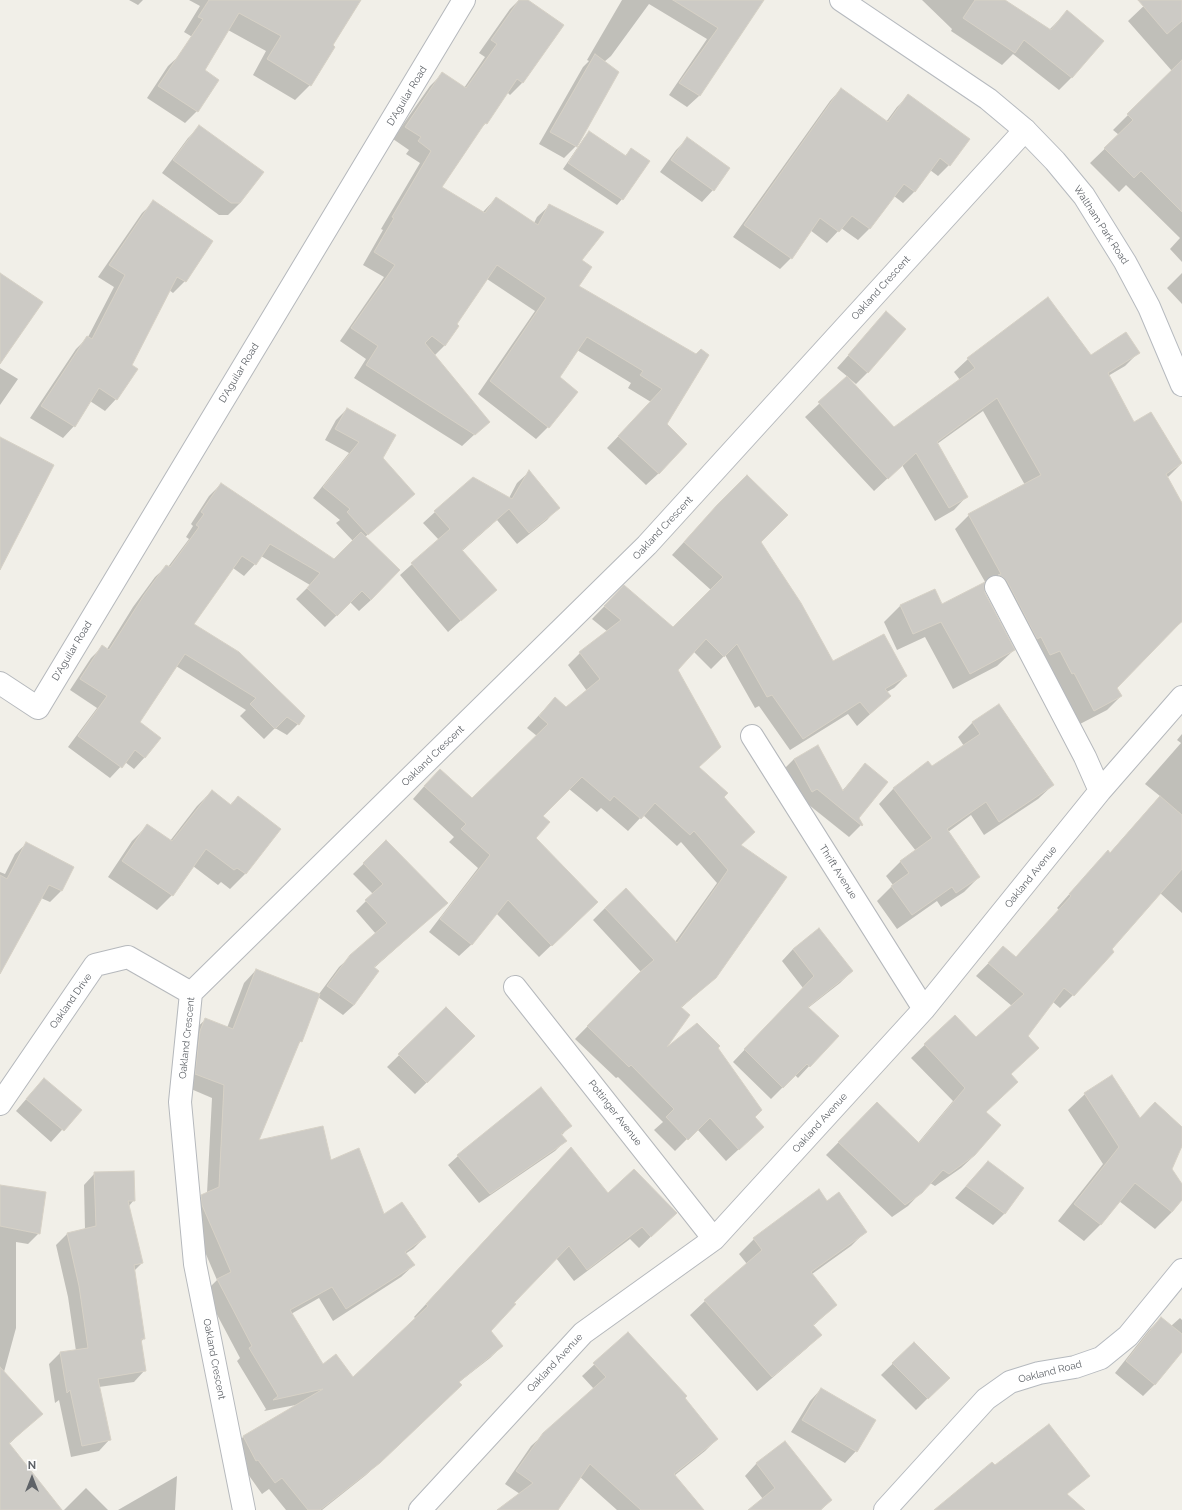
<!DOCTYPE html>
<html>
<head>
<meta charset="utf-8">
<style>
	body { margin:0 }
	#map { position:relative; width:1182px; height:1510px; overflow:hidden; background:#f1efe8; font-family:Raleway,sans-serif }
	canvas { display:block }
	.north { position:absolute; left:12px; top:1458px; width:40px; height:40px; -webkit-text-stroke:3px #fff; paint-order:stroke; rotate:0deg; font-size:11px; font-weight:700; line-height:16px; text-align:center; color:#5f6368 }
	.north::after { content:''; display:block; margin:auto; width:14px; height:18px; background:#5f6368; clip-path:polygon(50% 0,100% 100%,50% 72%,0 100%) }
</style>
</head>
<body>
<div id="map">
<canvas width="1182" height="1510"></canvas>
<div class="north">N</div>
</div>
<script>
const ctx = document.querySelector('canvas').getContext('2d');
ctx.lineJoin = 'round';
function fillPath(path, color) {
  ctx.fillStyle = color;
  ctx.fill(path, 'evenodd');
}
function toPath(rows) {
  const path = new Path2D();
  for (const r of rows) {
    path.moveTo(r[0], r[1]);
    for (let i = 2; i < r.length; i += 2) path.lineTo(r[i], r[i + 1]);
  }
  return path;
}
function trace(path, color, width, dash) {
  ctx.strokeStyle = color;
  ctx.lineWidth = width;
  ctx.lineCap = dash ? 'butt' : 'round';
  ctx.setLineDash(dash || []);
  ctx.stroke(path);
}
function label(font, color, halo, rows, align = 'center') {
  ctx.font = font + ' Raleway,sans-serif';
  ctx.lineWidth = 4;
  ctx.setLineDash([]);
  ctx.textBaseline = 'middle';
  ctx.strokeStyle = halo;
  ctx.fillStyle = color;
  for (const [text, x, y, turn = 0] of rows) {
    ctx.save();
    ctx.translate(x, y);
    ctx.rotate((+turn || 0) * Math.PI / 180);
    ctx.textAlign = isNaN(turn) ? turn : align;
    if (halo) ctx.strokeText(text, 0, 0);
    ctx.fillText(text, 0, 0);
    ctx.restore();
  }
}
fillPath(toPath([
	[129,0,143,0,138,5],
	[189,0,360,0,332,46,310,85,295,100,253,75,266,51,228,30,211,48,184,32,200,6],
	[519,0,526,0,522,83,510,95,507,92,486,123,480,129,441,188,483,212,496,198,534,223,537,217,550,205,580,260,578,286,696,356,665,425,659,473,646,485,607,448,651,402,628,388,631,383,577,350,558,377,548,427,536,439,478,394,535,311,487,279,455,325,444,346,434,356,488,422,462,446,354,378,366,359,340,341,384,277,363,265,383,230,381,229,420,163,406,154,409,150,393,139,430,86,442,74,464,88,485,57,479,53,510,9],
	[622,0,748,0,758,7,699,96,687,107,669,95,707,39,649,4,611,56,604,62,576,146,564,158,539,144,583,67,589,61,587,60],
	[922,0,1004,0,1049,30,1067,12,1102,41,1071,78,1059,90,1013,54,1002,65,951,31,952,29],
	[1150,0,1182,0,1182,262,1170,249,1180,238,1126,185,1119,192,1090,163,1119,135,1113,130,1172,71,1128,21],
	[180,55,218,80,197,111,185,123,147,98,168,66],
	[841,89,886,122,897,107,908,96,949,165,938,176,930,170,914,192,903,203,894,196,869,229,858,240,841,228,827,243,810,230,791,258,780,269,733,237,830,101],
	[199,127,240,203,228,215,219,215,162,173,188,138],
	[590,133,625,156,631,149,622,199,617,205,563,169,584,138],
	[687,139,713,190,702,202,660,172,676,150],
	[154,202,212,241,185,281,173,293,169,290,130,366,116,399,105,411,90,401,74,426,63,438,30,418,76,349,88,337,114,287,98,277,142,213],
	[1182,273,1182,304,1167,288],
	[886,313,868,372,856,384,849,378,848,379,894,428,960,380,954,372,968,359,1091,356,1138,353,1125,366,1108,376,1134,423,1151,413,1181,464,1167,478,1182,505,1182,622,1164,637,1116,688,1121,696,1107,710,1080,724,988,587,955,529,969,515,1025,485,983,411,937,444,967,496,954,510,935,521,902,465,874,491,805,417,848,377,837,368],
	[0,368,18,379,0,405],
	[347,409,382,458,403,504,365,537,371,600,359,611,350,602,325,627,296,599,310,585,261,556,255,564,244,576,233,568,193,625,298,724,287,735,275,728,264,739,240,716,246,710,176,666,139,722,145,757,134,769,125,762,110,778,68,747,97,708,70,690,91,658,103,646,107,649,133,607,155,577,167,566,168,567,189,539,186,537,193,526,191,524,209,496,221,484,334,560,353,541,336,523,340,520,313,498,349,453,325,440,336,420],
	[529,472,558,508,547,520,517,544,497,520,462,551,495,590,448,632,400,575,439,540,423,523,435,512,509,498,517,483],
	[747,476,760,542,832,662,906,676,894,688,887,692,890,696,857,726,848,714,790,750,759,706,755,708,725,655,711,669,694,652,677,670,698,767,723,797,740,845,716,977,681,1008,664,1050,717,1048,753,1117,763,1127,726,1161,697,1129,675,1151,654,1130,663,1122,618,1077,616,1078,575,1039,641,972,593,920,605,908,675,942,717,883,681,842,677,846,643,815,628,831,601,808,597,812,569,789,542,816,534,839,584,914,539,957,496,913,472,944,459,956,429,932,478,868,449,842,454,837,413,799,427,783,472,799,537,736,527,728,555,698,566,708,587,691,568,665,580,653,608,632,592,619,624,586,673,628,711,590,672,555,705,519],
	[984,593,1014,650,997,666,953,689,925,637,897,650,884,622,901,605,941,606],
	[999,705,1053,785,1038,799,984,835,971,815,948,832,979,877,964,892,941,907,937,901,897,929,877,901,893,885,886,876,901,861,916,851,879,804,893,789,928,762,932,768,964,746,958,737,972,723],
	[1182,734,1182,913,1160,893,1110,949,1113,952,1073,995,1060,1008,1053,1002,1026,1036,1010,1074,985,1113,975,1155,961,1168,935,1186,930,1183,908,1206,892,1217,826,1155,877,1103,918,1143,953,1101,911,1058,955,1016,976,1038,1012,1006,976,976,1003,948,1015,958,1059,910,1057,908,1095,865,1108,852,1110,853,1160,796,1145,784,1181,743,1177,740],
	[817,747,842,791,865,765,858,818,861,825,849,837,804,801,782,771,794,759],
	[212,791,230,805,238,797,279,830,245,874,230,889,221,882,218,885,193,866,172,895,157,910,108,877,132,841,147,826,170,841,197,806],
	[386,842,447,903,374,968,354,1005,343,1015,318,997,301,1041,296,1046,257,1142,330,1161,384,1215,425,1237,413,1249,405,1254,414,1265,401,1277,333,1321,319,1298,291,1314,323,1365,353,1378,416,1319,414,1317,559,1160,608,1194,663,1225,639,1248,630,1239,574,1281,556,1258,513,1303,490,1331,502,1346,490,1358,458,1383,448,1398,366,1475,322,1510,286,1510,269,1489,262,1494,231,1450,243,1437,301,1404,264,1411,266,1409,237,1361,240,1358,205,1292,217,1280,190,1217,189,1208,202,1196,207,1193,212,1098,184,1086,193,1031,206,1019,227,1028,244,983,256,970,319,994,339,967,376,934,356,911,373,894,353,874],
	[27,843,73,867,61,891,50,902,41,898,0,964,0,872,5,874,15,854],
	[819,929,852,971,840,983,808,1008,837,1036,798,1078,795,1075,771,1099,733,1062,803,988,782,961,793,949],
	[446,1009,474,1036,415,1094,387,1067],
	[33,1091,80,1110,51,1142,16,1111],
	[1085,1094,1139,1119,1182,1128,1182,1143,1171,1169,1182,1186,1182,1199,1172,1212,1155,1229,1119,1201,1100,1225,1084,1241,1058,1221,1103,1164,1068,1110],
	[571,1125,561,1136,565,1141,555,1151,479,1203,448,1165,458,1156],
	[988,1162,1005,1213,993,1225,955,1198],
	[95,1173,134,1200,129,1206,142,1263,134,1271,144,1338,141,1342,145,1370,134,1382,99,1387,110,1439,99,1451,71,1457,59,1400,55,1403,49,1364,60,1353,76,1351,68,1297,56,1245,67,1234,85,1230,84,1185],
	[0,1186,39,1233,28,1244,16,1242,16,1328,4,1372,41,1414,9,1444,61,1510,0,1510],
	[827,1202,866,1231,851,1246,812,1274,836,1305,813,1326,820,1335,806,1349,757,1391,690,1315,705,1301,747,1264,739,1254,754,1239],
	[1161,1318,1171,1326,1180,1318,1182,1320,1182,1350,1155,1384,1143,1396,1115,1373,1149,1330],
	[627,1334,684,1398,717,1439,705,1451,674,1476,703,1510,617,1510,580,1477,557,1510,498,1510,520,1494,505,1484,531,1446,594,1389,582,1376],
	[914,1343,948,1378,916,1410,881,1375],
	[821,1389,856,1451,845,1463,791,1432,810,1401],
	[784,1442,831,1500,821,1510,750,1510,763,1499,745,1476,756,1464],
	[177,1476,175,1510,118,1510],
	[86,1488,108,1510,64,1510]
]), '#0003');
const building = toPath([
	[209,0,361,0,333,45,335,47,311,86,267,59,281,36,239,13,205,70,219,80,198,112,158,86,203,19,198,17,209,0],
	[519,0,528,0,564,25,523,83,517,79,487,124,485,123,442,187,485,213,496,197,538,225,549,204,604,232,582,260,592,267,579,286,696,354,701,349,709,355,667,424,687,444,659,474,618,436,662,389,640,375,643,371,587,337,560,377,578,392,549,428,490,381,546,298,497,265,457,324,459,326,445,346,432,336,425,343,490,422,475,435,366,365,378,346,351,328,395,265,374,252,394,218,392,217,431,151,418,141,421,137,405,127,442,72,466,88,497,44,491,40,519,0],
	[673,0,764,0,700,96,679,83,718,28,673,0],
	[975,0,1005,0,1051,30,1067,10,1104,41,1072,78,1024,40,1015,53,963,18,975,0],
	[1138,0,1182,0,1182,21,1167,34,1138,0],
	[595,54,619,72,577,147,550,132,595,54],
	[1182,60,1182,212,1141,171,1134,178,1104,148,1133,120,1127,114,1182,60],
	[841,88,888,122,908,94,970,139,950,166,940,158,915,192,904,184,870,229,852,216,839,232,820,218,792,259,744,225,841,88],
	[199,125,264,172,240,203,231,203,173,160,199,125],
	[589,131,626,156,631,148,650,161,623,200,568,163,589,131],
	[687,137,730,168,714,191,671,160,687,137],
	[153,200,213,241,186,282,177,277,132,365,138,369,117,400,99,388,75,427,41,406,87,336,92,339,125,275,109,265,153,200],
	[0,273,43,302,0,364,0,273],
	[1048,297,1091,355,1126,332,1140,353,1108,373,1134,422,1151,412,1182,463,1166,474,1182,503,1182,621,1117,688,1122,696,1094,711,1074,673,1072,674,1060,651,1050,655,1041,637,1037,639,1007,581,1003,577,998,575,1001,574,968,514,1041,475,997,398,937,442,968,497,949,508,916,453,888,479,818,402,847,376,894,427,975,368,967,358,1048,297],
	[886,311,906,329,868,373,848,355,886,311],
	[347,408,396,435,383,458,415,494,368,535,347,512,350,509,323,487,359,442,335,429,347,408],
	[0,437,54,465,0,570,0,437],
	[529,470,560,508,529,533,509,509,462,550,497,590,461,621,411,563,450,529,434,511,473,477,512,499,529,470],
	[747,475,788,515,761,542,801,603,833,661,884,634,907,676,885,689,891,696,870,714,860,702,803,739,772,695,767,697,737,644,724,657,706,639,678,670,721,747,699,767,728,793,724,797,755,832,741,845,787,877,716,978,681,1007,690,1015,667,1047,697,1023,720,1046,718,1048,762,1110,755,1117,764,1127,739,1150,710,1118,688,1140,666,1117,674,1109,631,1065,629,1067,587,1026,639,973,654,960,605,908,626,888,677,943,728,870,694,831,690,835,655,803,641,819,614,796,610,801,582,777,543,816,550,822,536,838,598,902,552,946,508,900,472,945,440,919,490,855,461,829,466,824,424,786,440,769,472,798,548,724,539,716,555,697,566,707,600,679,579,652,621,620,604,606,624,585,673,627,723,577,684,542,717,505,747,475],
	[221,483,334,559,361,532,400,570,371,600,362,591,337,616,307,588,320,573,270,544,256,565,242,556,194,624,239,652,305,716,299,725,287,717,275,729,250,704,256,698,185,654,140,722,161,738,145,758,135,750,122,768,78,736,107,696,80,679,102,645,109,650,144,595,166,565,170,567,199,527,196,525,204,514,201,512,221,483],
	[985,582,984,587,985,593,1015,650,970,674,941,622,913,634,900,605,935,589,942,604,985,582],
	[999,704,1054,785,999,822,986,802,947,829,980,877,956,893,952,887,912,915,891,886,909,873,900,861,932,838,893,788,928,761,932,766,980,734,972,722,999,704],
	[818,745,843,791,865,763,888,782,859,818,863,825,862,826,817,789,812,792,794,759,818,745],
	[212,790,231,805,238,796,281,829,246,874,237,868,234,870,206,849,173,896,122,861,147,824,172,841,212,790],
	[1160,796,1182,815,1182,869,1112,949,1114,952,1074,996,1064,988,1028,1036,1039,1048,1011,1074,1018,1082,986,1112,1001,1125,975,1155,949,1174,943,1170,922,1193,905,1205,838,1142,877,1102,919,1143,965,1088,924,1044,955,1015,976,1037,1024,994,988,963,1003,946,1016,957,1071,896,1069,894,1108,850,1110,853,1160,796],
	[386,840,448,903,374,967,379,971,354,1005,327,986,350,955,387,923,365,900,383,884,363,863,386,840],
	[26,842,74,867,62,891,49,885,0,974,0,875,7,879,26,842],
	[819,928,853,971,808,1007,839,1036,810,1067,807,1064,783,1088,744,1049,814,976,793,949,819,928],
	[256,969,320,994,302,1042,300,1041,259,1140,323,1126,331,1160,359,1148,384,1214,402,1202,426,1237,405,1252,415,1265,346,1309,332,1287,290,1310,323,1364,336,1354,353,1377,428,1306,426,1304,571,1147,608,1193,634,1169,677,1213,651,1237,642,1227,587,1270,569,1246,514,1303,516,1304,491,1331,503,1346,459,1382,462,1385,380,1463,320,1510,308,1510,282,1478,275,1483,258,1460,256,1461,243,1436,323,1389,273,1400,278,1396,249,1348,252,1346,217,1279,231,1272,202,1205,201,1195,219,1187,224,1085,195,1074,200,1031,205,1018,233,1029,256,969],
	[446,1007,475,1036,427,1083,398,1054,446,1007],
	[1112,1075,1140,1118,1155,1102,1182,1127,1182,1146,1172,1169,1182,1184,1182,1200,1172,1212,1135,1183,1101,1225,1074,1204,1119,1147,1084,1093,1112,1075],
	[44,1078,82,1110,64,1131,26,1099,44,1078],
	[541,1087,572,1126,561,1134,567,1141,490,1194,457,1155,541,1087],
	[988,1161,1024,1188,1005,1214,966,1186,988,1161],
	[134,1171,135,1201,128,1201,143,1263,134,1265,145,1339,141,1339,146,1371,98,1379,111,1440,82,1446,70,1390,67,1393,60,1352,88,1348,79,1286,67,1233,96,1226,94,1172,134,1171],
	[0,1185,46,1192,40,1234,0,1226,0,1185],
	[819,1189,827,1201,839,1192,867,1232,811,1272,837,1305,813,1325,822,1335,772,1377,704,1300,762,1250,753,1238,819,1189],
	[1161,1317,1182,1334,1182,1352,1155,1385,1126,1361,1161,1317],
	[628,1332,687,1396,685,1398,718,1439,674,1474,704,1510,641,1510,590,1464,558,1510,497,1510,533,1483,516,1471,543,1433,606,1377,593,1363,628,1332],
	[914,1342,950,1378,928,1399,892,1363,914,1342],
	[0,1367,43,1414,9,1443,62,1510,0,1510,0,1367],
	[821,1388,876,1420,857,1452,802,1420,821,1388],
	[1049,1424,1090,1476,1067,1494,1085,1510,934,1510,992,1462,995,1465,1049,1424],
	[785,1441,832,1500,820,1510,748,1510,775,1488,756,1463,785,1441]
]);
fillPath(building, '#cccac5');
trace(building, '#d6d1c6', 1);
const street = toPath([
	[996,587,1085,757,1100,791],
	[0,683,38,708,464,0],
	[752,736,924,1009],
	[515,987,714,1239],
	[0,1104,95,965,128,957,191,993],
	[244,1510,195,1264,180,1102,191,993,647,545,1025,130],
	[420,1510,583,1333,714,1239,924,1009,1100,791,1182,697]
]);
const secondary = toPath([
	[841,0,988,99,1025,130,1055,161,1084,196,1125,262,1149,307,1182,385],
	[885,1510,986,1399,1010,1382,1039,1373,1075,1367,1101,1358,1128,1336,1182,1270]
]);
trace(street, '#b5b8bc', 24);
trace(secondary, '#b6babf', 24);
trace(street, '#fff', 22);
trace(secondary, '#fff', 22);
label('10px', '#5f6368', '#fff', [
	["D'Aguilar Road",407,96,-59],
	["Waltham Park Road",1101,225,57],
	["Oakland Crescent",881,288,-48],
	["D'Aguilar Road",239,373,-59],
	["Oakland Crescent",663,528,-47],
	["D'Aguilar Road",72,651,-59],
	["Oakland Crescent",433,756,-44],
	["Thrift Avenue",838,872,58],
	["Oakland Avenue",1031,877,-51],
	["Oakland Drive",71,1001,-55],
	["Oakland Crescent",187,1038,-84],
	["Pottinger Avenue",615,1113,52],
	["Oakland Avenue",820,1123,-48],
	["Oakland Crescent",214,1359,79],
	["Oakland Avenue",555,1363,-47],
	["Oakland Road",1050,1372,-14]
]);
</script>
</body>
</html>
